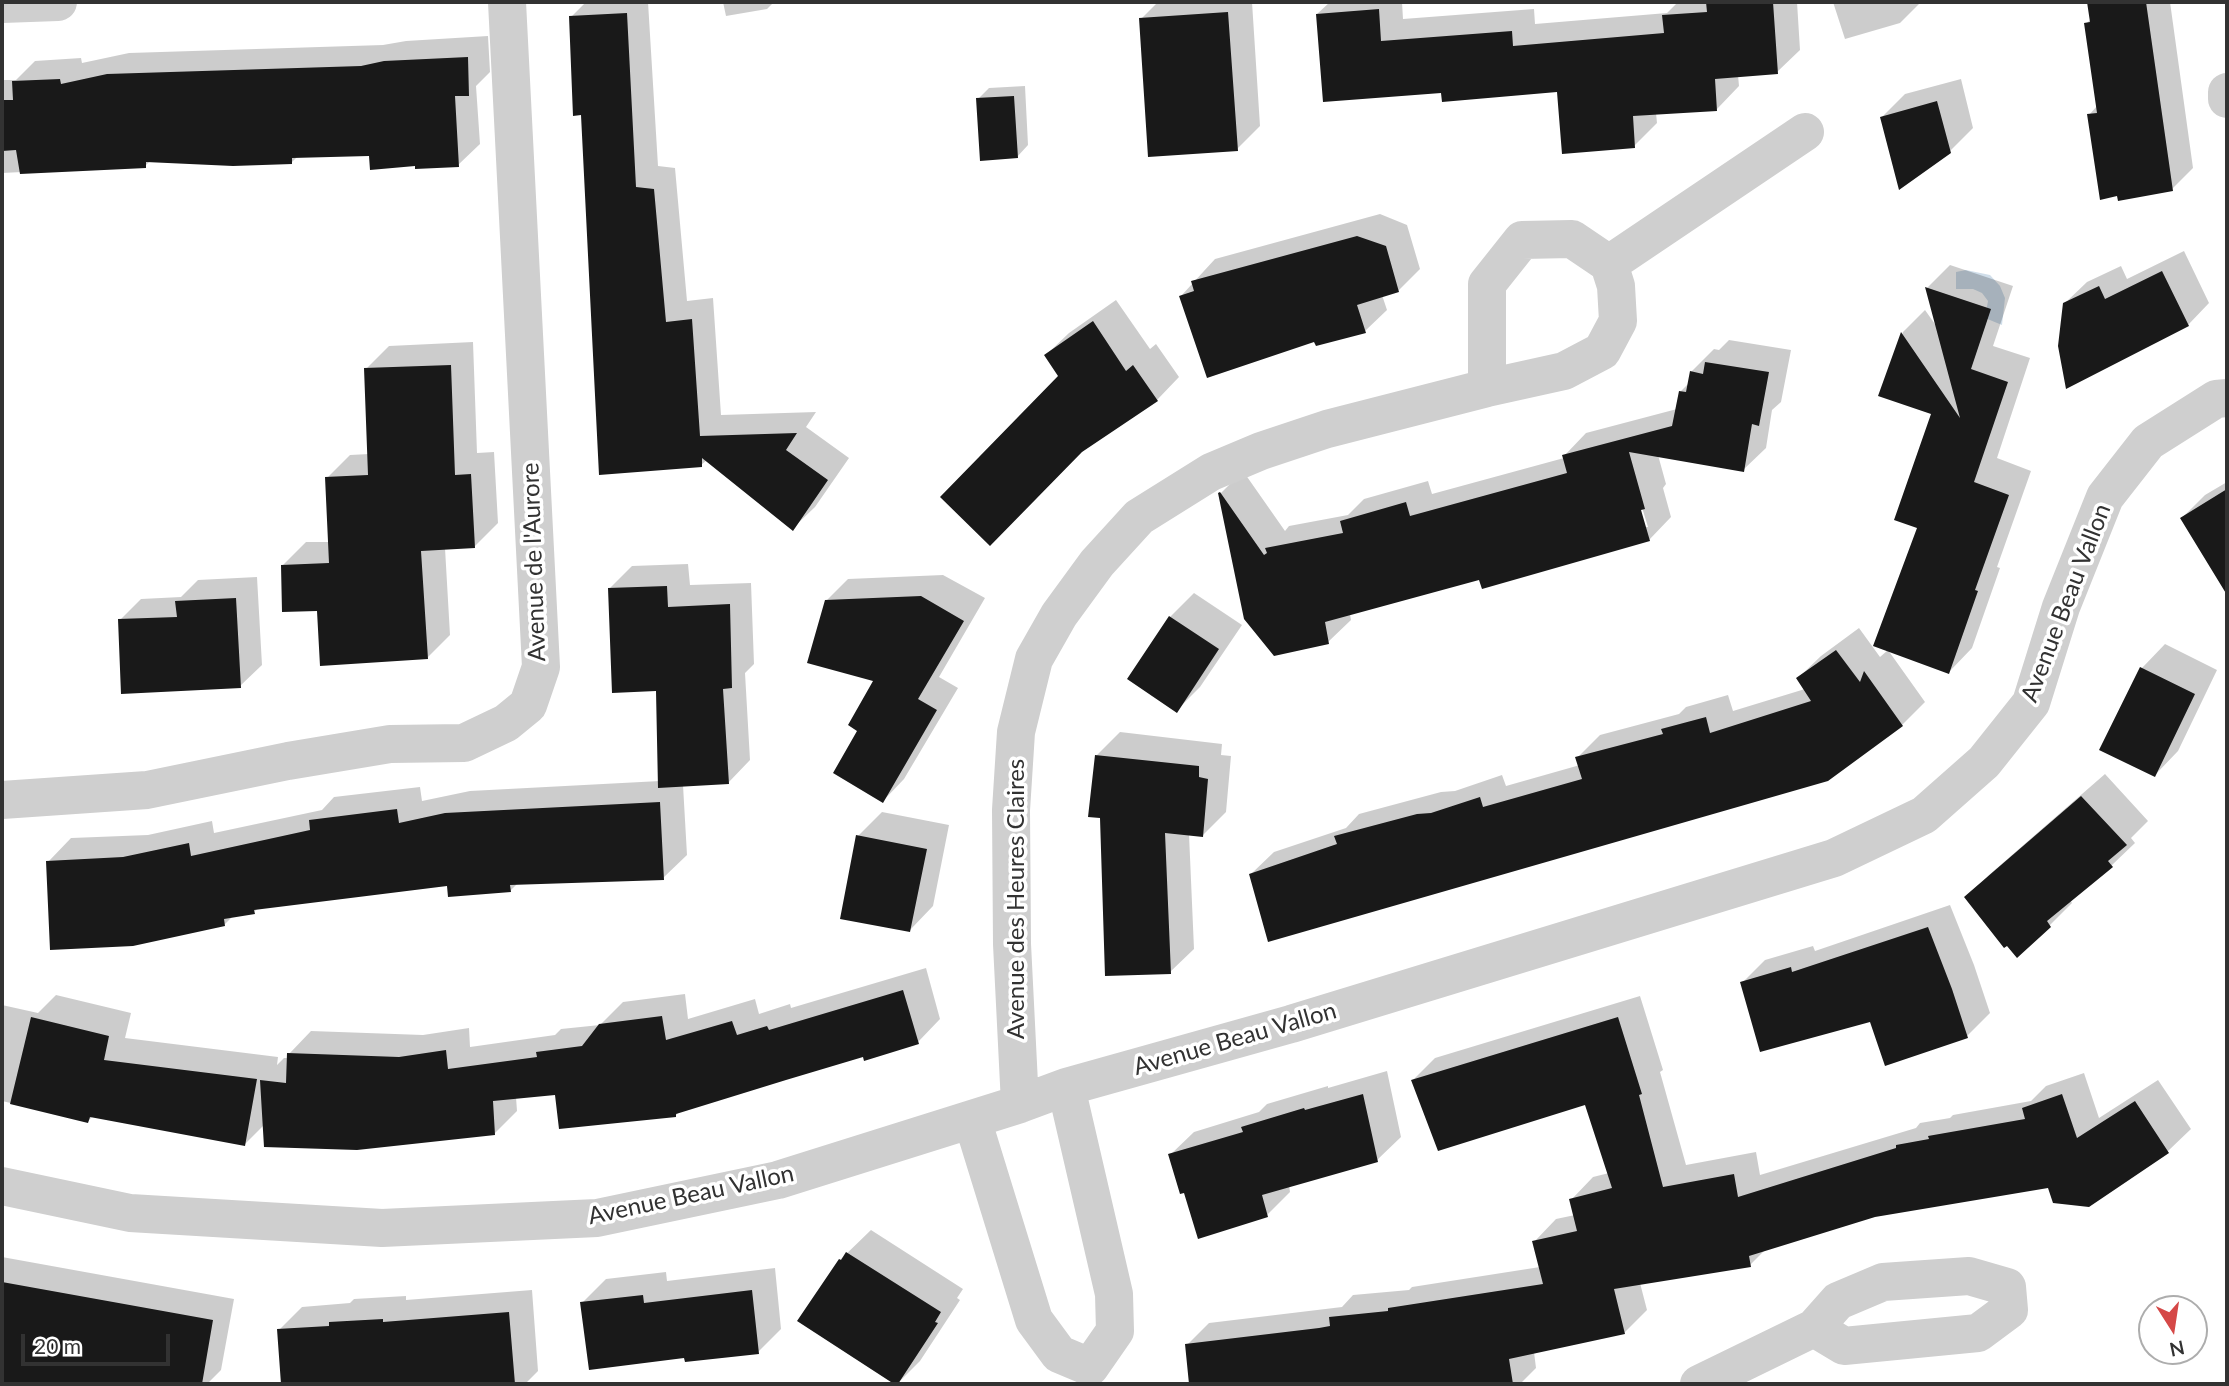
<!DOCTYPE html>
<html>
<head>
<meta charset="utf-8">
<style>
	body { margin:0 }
	#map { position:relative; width:2229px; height:1386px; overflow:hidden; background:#fff; font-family:Lato,sans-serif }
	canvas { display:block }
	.frame { position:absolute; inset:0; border:4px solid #323232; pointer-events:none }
	.north { position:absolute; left:2138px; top:1295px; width:70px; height:70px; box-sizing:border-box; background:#fff; border:2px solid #adadad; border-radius:50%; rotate:168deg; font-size:19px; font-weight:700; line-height:28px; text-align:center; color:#323232 }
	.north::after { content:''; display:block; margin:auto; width:24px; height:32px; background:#d54847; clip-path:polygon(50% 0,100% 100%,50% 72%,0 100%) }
	.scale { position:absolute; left:21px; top:1334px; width:149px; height:32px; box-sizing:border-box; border:4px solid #323232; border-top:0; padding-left:9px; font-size:21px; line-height:24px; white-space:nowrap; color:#323232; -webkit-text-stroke:5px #fff; paint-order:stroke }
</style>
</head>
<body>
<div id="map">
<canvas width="2229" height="1386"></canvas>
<div class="frame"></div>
<div class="north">N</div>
<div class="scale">20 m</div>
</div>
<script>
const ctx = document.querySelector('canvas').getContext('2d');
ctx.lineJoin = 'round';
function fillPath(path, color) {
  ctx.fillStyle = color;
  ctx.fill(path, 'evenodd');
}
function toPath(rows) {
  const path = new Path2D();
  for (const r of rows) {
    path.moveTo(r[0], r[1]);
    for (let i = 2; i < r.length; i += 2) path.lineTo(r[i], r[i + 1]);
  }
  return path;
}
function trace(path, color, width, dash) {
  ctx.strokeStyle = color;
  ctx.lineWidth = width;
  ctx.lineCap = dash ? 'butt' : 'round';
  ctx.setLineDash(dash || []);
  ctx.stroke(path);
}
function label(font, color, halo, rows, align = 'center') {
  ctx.font = font + ' Lato,sans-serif';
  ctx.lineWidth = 7;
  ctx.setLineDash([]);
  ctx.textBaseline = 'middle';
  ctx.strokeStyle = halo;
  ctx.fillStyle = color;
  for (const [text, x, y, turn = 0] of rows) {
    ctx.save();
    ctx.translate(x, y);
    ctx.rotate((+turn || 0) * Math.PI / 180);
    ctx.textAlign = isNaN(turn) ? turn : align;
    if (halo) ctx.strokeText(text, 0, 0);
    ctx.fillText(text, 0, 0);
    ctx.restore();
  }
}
fillPath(toPath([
	[1966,270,1990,275,2000,286,2005,298,2002,325,1985,318,1988,301,1982,293,1973,289,1956,289,1956,272]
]), '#d0deea');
fillPath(toPath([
	[586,2,648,2,658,166,675,168,687,301,713,298,721,415,816,412,806,427,849,458,815,507,793,528,707,460,701,465,583,114,571,17],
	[723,2,774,2,767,9,726,16],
	[1158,2,1252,2,1260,126,1237,149,1141,19],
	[1330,2,1402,2,1403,19,1534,9,1535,24,1667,13,1678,2,1797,2,1800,50,1777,72,1738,75,1739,86,1717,109,1656,113,1657,123,1634,146,1558,90,1443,91,1317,14],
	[1833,2,1921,2,1900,23,1845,39],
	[2088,2,2170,2,2193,168,2172,189,2089,115,2097,106,2086,24,2091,19],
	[488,36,490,72,476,86,480,144,458,165,416,164,371,154,298,156,292,162,151,160,145,166,2,173,2,80,16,80,35,61,81,58,82,63,129,53,383,45,406,41],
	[1961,79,1973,128,1950,151,1882,117,1905,94],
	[1025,86,1028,145,1017,157,978,99,989,88],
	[1380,214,1407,225,1420,269,1398,291,1382,295,1387,310,1365,331,1316,340,1181,296,1215,259],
	[2184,251,2209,303,2188,325,2064,304,2087,282,2121,266,2127,279],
	[1950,265,2013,286,1993,346,2030,358,1997,458,2031,471,1997,567,2000,568,1972,648,1949,672,1919,527,1933,413,1880,395,1903,332,1925,310,1937,327,1927,288],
	[1116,300,1150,349,1156,344,1179,377,1157,400,1061,376,1046,355,1069,333],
	[1729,340,1791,350,1781,402,1772,410,1766,448,1743,470,1658,455,1666,484,1663,488,1671,517,1649,540,1480,577,1350,614,1351,620,1328,642,1275,654,1220,494,1243,471,1285,531,1289,526,1348,515,1364,499,1428,481,1432,494,1564,458,1564,456,1586,433,1677,409,1680,392,1689,383,1691,372,1714,349,1719,350],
	[1640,501,1648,527,1644,527,1637,502],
	[473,342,477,453,494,452,498,523,475,546,445,548,450,635,427,658,319,609,283,565,306,542,330,542,327,478,350,455,369,454,366,369,389,346],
	[2227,482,2227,592,2182,518,2205,495],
	[688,564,690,585,751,583,754,664,745,673,750,760,728,783,683,785,687,855,663,878,518,883,510,891,448,884,258,908,254,912,234,915,225,924,48,862,71,838,148,835,212,821,214,833,322,810,334,797,420,787,422,801,470,791,660,781,657,690,609,589,632,566],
	[943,575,985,598,939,677,958,688,904,779,883,801,860,730,876,680,826,601,848,579],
	[257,577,262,665,240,686,120,620,141,599,181,597,198,580],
	[1194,593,1242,625,1200,687,1177,710,1129,679,1170,617],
	[1859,628,1880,657,1888,650,1925,702,1902,725,1828,779,1251,874,1274,852,1346,828,1359,814,1441,792,1455,791,1502,775,1506,786,1580,765,1577,758,1600,735,1679,714,1686,707,1728,695,1733,711,1805,689,1798,678,1821,656],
	[2165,644,2217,670,2178,751,2155,775,2142,668],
	[1120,732,1222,744,1221,755,1231,756,1226,812,1203,835,1189,834,1194,949,1170,972,1097,755],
	[2105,774,2148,821,2131,838,2135,843,2112,865,2070,900,2072,903,2049,926,1967,898,1989,875],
	[882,812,949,825,933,906,910,930,858,836],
	[1950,905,1974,965,1990,1013,1967,1036,1871,1019,1742,983,1765,960,1813,946,1815,951],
	[926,968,940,1019,918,1042,864,1055,681,1110,675,1116,556,1093,516,1097,517,1111,494,1134,265,1124,244,1145,93,1116,88,1121,2,1101,2,1005,38,1013,56,995,131,1013,125,1038,278,1057,277,1065,284,1058,288,1058,289,1054,311,1031,423,1035,469,1028,470,1047,555,1035,561,1029,600,1025,623,1002,685,994,688,1019,755,999,759,1014,790,1004,791,1008],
	[1640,996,1663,1070,1660,1072,1686,1165,1756,1152,1760,1175,1916,1128,1920,1123,1950,1118,1953,1115,2031,1101,2046,1086,2084,1073,2099,1118,2158,1080,2191,1129,2168,1151,2089,1205,2049,1186,1875,1215,1767,1248,1750,1265,1640,1283,1647,1310,1624,1333,1534,1352,1536,1368,1520,1384,1191,1384,1187,1345,1209,1323,1342,1307,1353,1295,1409,1290,1412,1287,1540,1267,1534,1242,1556,1219,1575,1215,1571,1200,1593,1177,1609,1173,1587,1103,1413,1080,1435,1058],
	[1387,1071,1401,1137,1377,1160,1289,1185,1290,1192,1267,1215,1185,1191,1170,1155,1194,1132,1259,1112,1267,1104,1328,1086,1328,1088],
	[871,1230,963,1289,957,1298,960,1300,920,1361,897,1384,840,1260],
	[2,1257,234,1299,221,1370,207,1384,22,1384,2,1381],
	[775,1268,781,1329,758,1352,686,1357,582,1303,606,1279,666,1272,667,1281],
	[532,1290,538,1371,525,1384,282,1384,279,1330,302,1307,350,1303,354,1299,406,1296,406,1300]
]), '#0003');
fillPath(toPath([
	[1706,2,1773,2,1778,74,1715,79,1717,111,1633,116,1635,148,1562,154,1557,92,1442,102,1441,93,1323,102,1316,14,1379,9,1381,41,1512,31,1513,46,1664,33,1662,15,1707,12],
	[2087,2,2146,2,2173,191,2118,201,2117,196,2100,200,2087,114,2097,113,2084,23,2090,22],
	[1228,12,1238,151,1148,157,1139,18],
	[627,13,636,187,654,189,666,322,692,319,700,436,797,433,786,450,828,480,793,531,702,458,702,467,599,475,581,115,573,116,569,16],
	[468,57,469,96,455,96,459,167,415,169,415,166,370,170,369,156,292,158,292,164,233,166,146,162,146,168,20,174,16,150,2,151,2,100,13,100,12,81,60,79,61,84,107,74,361,66,384,61],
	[1014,96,1018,158,980,161,976,98],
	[1937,101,1951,153,1899,190,1880,117],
	[1357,236,1386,246,1399,292,1357,305,1366,333,1316,346,1314,342,1207,378,1179,296,1194,291,1191,281],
	[2162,271,2189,326,2066,389,2058,346,2063,303,2099,286,2105,299],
	[1925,287,1991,309,1971,369,2008,382,1974,482,2009,495,1975,590,1978,591,1949,674,1873,646,1917,528,1894,520,1931,414,1878,396,1901,332,1960,418],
	[1093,321,1126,371,1133,365,1158,401,1082,452,990,546,940,497,1058,376,1044,355],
	[1705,362,1769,372,1759,426,1752,424,1744,472,1629,452,1645,509,1641,510,1650,541,1482,589,1479,580,1325,622,1329,644,1274,656,1244,619,1218,493,1220,492,1264,555,1267,553,1265,548,1343,533,1340,521,1406,502,1410,516,1567,473,1562,455,1672,426,1679,391,1686,392,1690,371,1703,374],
	[451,365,455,475,471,474,475,548,421,551,428,659,320,666,317,611,282,612,281,565,329,563,325,477,368,475,364,368],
	[2227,489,2227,595,2180,518],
	[667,586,668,607,730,604,732,688,723,689,729,784,658,788,656,691,612,693,608,588],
	[921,596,964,621,918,699,937,710,883,803,833,773,857,731,848,725,873,681,807,663,825,600],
	[236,598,241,688,121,694,118,619,177,617,175,601],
	[1169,616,1219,649,1177,713,1127,679],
	[1836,650,1860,682,1864,671,1903,726,1828,781,1268,942,1249,874,1337,844,1334,836,1417,814,1431,813,1480,797,1483,807,1582,779,1575,757,1663,734,1661,729,1706,717,1710,733,1811,701,1796,678],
	[2140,667,2195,694,2155,777,2099,750],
	[1095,755,1199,766,1199,777,1208,779,1203,837,1165,833,1171,974,1105,976,1100,818,1088,817],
	[2081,796,2127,845,2108,861,2113,867,2047,921,2051,927,2017,958,2007,946,2004,948,1964,897],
	[660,802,664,880,510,885,511,892,448,897,447,886,254,910,255,914,224,919,225,926,133,946,50,950,46,861,123,857,189,843,191,856,310,830,309,820,397,809,399,823,445,813],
	[856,835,927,849,910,932,840,919],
	[1928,927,1952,989,1968,1038,1885,1066,1870,1022,1760,1052,1740,982,1791,967,1792,972],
	[903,990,919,1044,864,1061,863,1057,786,1080,676,1114,676,1117,559,1129,555,1095,493,1101,495,1135,357,1150,264,1147,260,1080,286,1083,287,1053,399,1057,446,1050,448,1069,537,1057,536,1052,582,1046,599,1024,662,1016,666,1040,732,1021,737,1035,767,1026,769,1030],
	[31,1017,109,1036,104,1060,257,1079,245,1146,90,1117,88,1123,10,1104],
	[1618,1017,1642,1094,1639,1095,1663,1187,1734,1174,1738,1197,1896,1148,1896,1145,1929,1139,1928,1136,2025,1119,2022,1108,2062,1094,2077,1138,2135,1101,2169,1153,2089,1207,2053,1203,2048,1188,1875,1217,1749,1256,1751,1267,1614,1289,1625,1334,1509,1359,1513,1384,1189,1384,1185,1344,1319,1328,1330,1326,1329,1317,1388,1311,1388,1308,1543,1284,1532,1241,1577,1231,1569,1199,1612,1188,1585,1105,1438,1151,1411,1080],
	[1363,1094,1378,1162,1262,1195,1268,1217,1198,1239,1184,1193,1180,1194,1168,1154,1243,1132,1241,1127,1304,1108,1305,1110],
	[846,1252,941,1312,935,1322,938,1323,898,1384,894,1384,797,1321,839,1259,841,1260],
	[2,1282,213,1320,202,1384,2,1384],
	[752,1290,759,1354,685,1362,684,1358,589,1370,580,1302,643,1295,644,1303],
	[509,1312,515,1384,281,1384,277,1329,329,1326,329,1322,383,1319,383,1322]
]), '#191919');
trace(toPath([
	[2,4,58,2],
	[2227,92,2227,99],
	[1609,264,1805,132],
	[2,800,147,790,288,761,390,744,464,743,506,723,528,705,541,667,507,2],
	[1020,1104,1012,944,1011,810,1016,732,1034,659,1059,615,1097,563,1139,517,1211,472,1261,451,1327,429,1487,388,1564,371,1602,351,1618,321,1616,286,1609,264,1572,239,1522,240,1487,284,1487,388],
	[972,1119,1034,1320,1059,1354,1090,1367,1115,1331,1114,1294,1066,1087],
	[2,1186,130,1213,382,1228,597,1218,778,1180,1020,1104,1066,1087,1291,1024,1834,858,1924,815,1984,762,2031,703,2061,607,2105,497,2148,442,2216,399,2227,398],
	[1699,1384,1814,1328,1838,1301,1883,1282,1969,1276,2007,1287,2009,1310,1978,1333,1844,1346,1814,1328]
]), '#cfcfcf', 38);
label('24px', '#323232', '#fff', [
	["Avenue de l'Aurore",534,562,-92],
	["Avenue Beau Vallon",2066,603,-69],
	["Avenue des Heures Claires",1016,899,-90],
	["Avenue Beau Vallon",1235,1039,-16],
	["Avenue Beau Vallon",691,1195,-12]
]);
</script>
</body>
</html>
